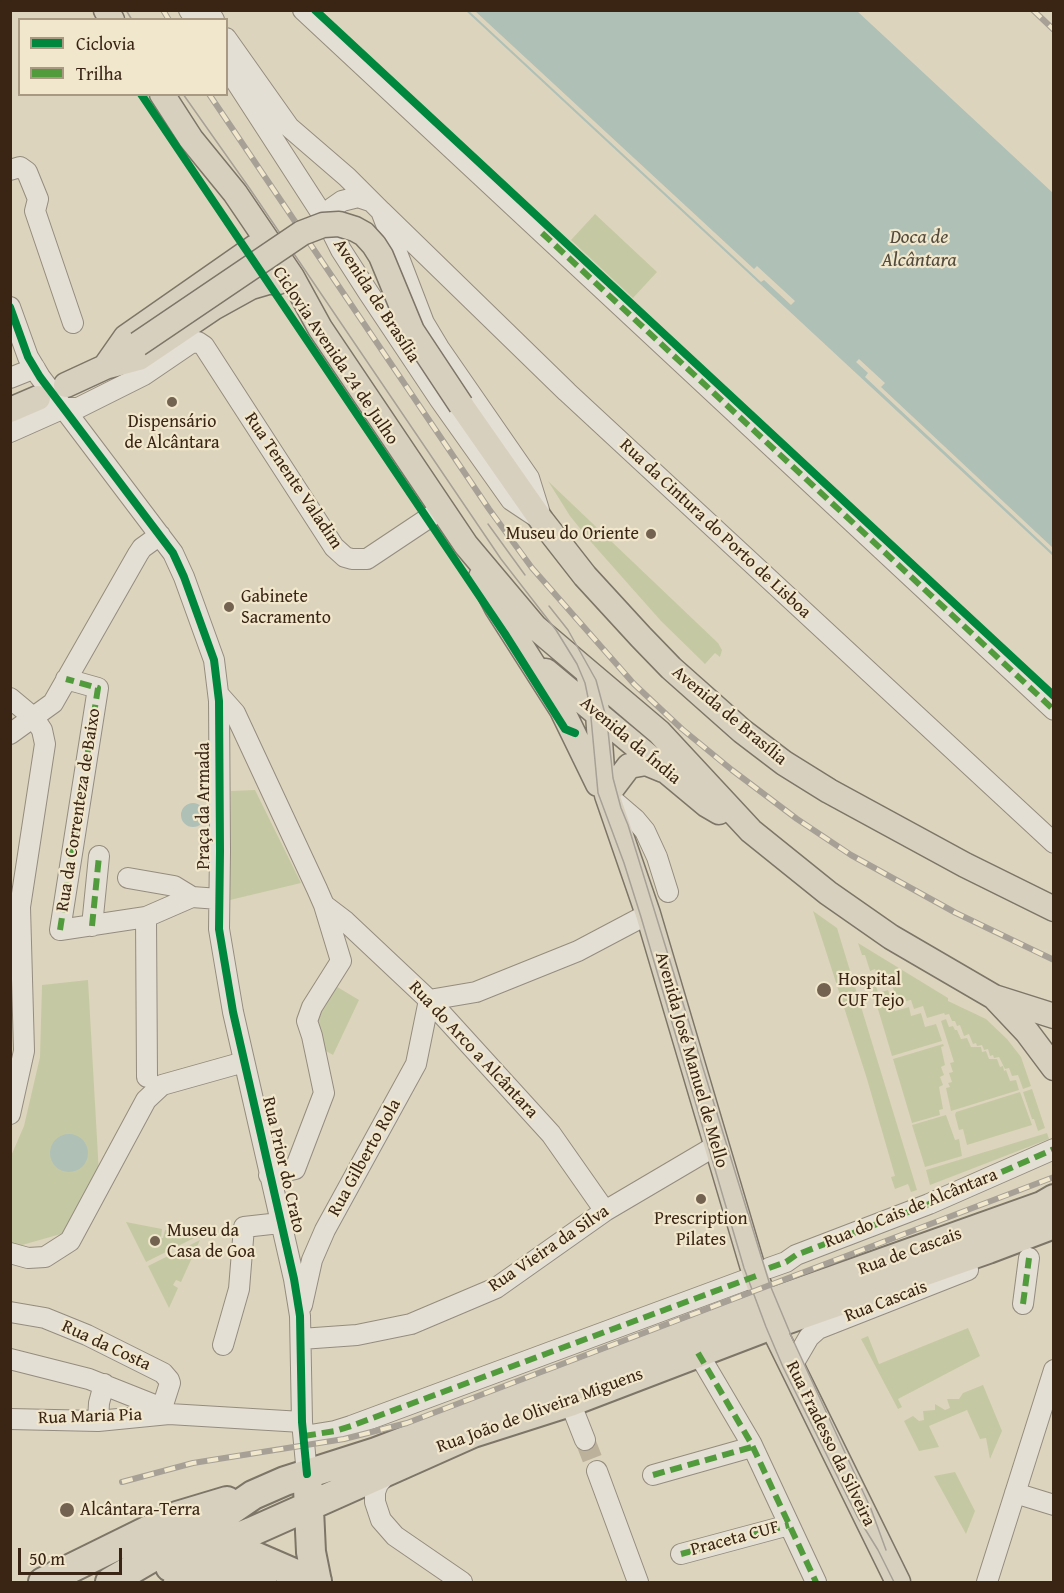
<!DOCTYPE html>
<html>
<head>
<meta charset="utf-8">
<style>
	body { margin:0 }
	#map { position:relative; width:1064px; height:1593px; overflow:hidden; background:#ddd4bd; font-family:"Gentium Book Plus",serif }
	canvas { display:block }
	.frame { position:absolute; inset:0; border:12px solid #3a2515; pointer-events:none }
	.legend { position:absolute; left:18px; top:18px; width:210px; height:78px; box-sizing:border-box; background:#f1e7cc; border:2px solid #a89983; margin:0; padding:8px 10px; list-style:none; font-size:18px; color:#3a2515 }
	.legend li { display:flex; align-items:center; gap:12px; height:30px }
	.legend b { width:30px; border:2px solid #a89983 }
	.scale { position:absolute; left:18px; top:1548px; width:104px; height:27px; box-sizing:border-box; border:3px solid #3a2515; border-top:0; padding-left:8px; font-size:18px; line-height:21px; white-space:nowrap; color:#3a2515; -webkit-text-stroke:4px #f1e7cc; paint-order:stroke }
</style>
</head>
<body>
<div id="map">
<canvas width="1064" height="1593"></canvas>
<div class="frame"></div>
<ul class="legend">
<li><b style="height:8px;background:#00873e"></b>Ciclovia</li>
<li><b style="height:8px;background:#529b3d"></b>Trilha</li>
</ul>
<div class="scale">50 m</div>
</div>
<script>
const ctx = document.querySelector('canvas').getContext('2d');
ctx.lineJoin = 'round';
function fillPath(path, color) {
  ctx.fillStyle = color;
  ctx.fill(path, 'evenodd');
}
function toPath(rows) {
  const path = new Path2D();
  for (const r of rows) {
    if (r.length === 3) {
      path.moveTo(r[0] + r[2], r[1]);
      path.arc(r[0], r[1], r[2], 0, 2 * Math.PI);
      continue;
    }
    path.moveTo(r[0], r[1]);
    for (let i = 2; i < r.length; i += 2) path.lineTo(r[i], r[i + 1]);
  }
  return path;
}
function trace(path, color, width, dash) {
  ctx.strokeStyle = color;
  ctx.lineWidth = width;
  ctx.lineCap = dash ? 'butt' : 'round';
  ctx.setLineDash(dash || []);
  ctx.stroke(path);
}
function label(font, color, halo, rows, align = 'center') {
  ctx.font = font + ' "Gentium Book Plus",serif';
  ctx.lineWidth = 4.5;
  ctx.setLineDash([]);
  ctx.textBaseline = 'middle';
  ctx.strokeStyle = halo;
  ctx.fillStyle = color;
  for (const [text, x, y, turn = 0] of rows) {
    ctx.save();
    ctx.translate(x, y);
    ctx.rotate((+turn || 0) * Math.PI / 180);
    ctx.textAlign = isNaN(turn) ? turn : align;
    if (halo) ctx.strokeText(text, 0, 0);
    ctx.fillText(text, 0, 0);
    ctx.restore();
  }
}
fillPath(toPath([
	[595,214,657,272,633,298,571,240],
	[548,481,718,643,722,650,720,657,715,653,705,664,661,621,591,542,570,516],
	[255,790,301,883,230,900,231,791],
	[813,911,837,928,917,1190,911,1192,908,1184,895,1189,891,1177,895,1176,867,1079],
	[858,943,948,998,948,1001,986,1019,1007,1039,1021,1057,1031,1086,1023,1089,1018,1075,1012,1076,1009,1068,1005,1069,999,1057,994,1058,993,1055,990,1056,988,1049,984,1050,982,1045,977,1046,976,1043,973,1044,969,1034,964,1036,960,1025,957,1026,955,1021,952,1021,949,1014,945,1015,944,1013,927,1018,923,1006,914,1009,911,1000,901,1002,898,994,895,994,891,982,884,984,880,973,877,974,875,969,870,971,865,955,862,955],
	[874,978,878,993,888,990,895,1011,909,1007,911,1016,921,1013,925,1027,936,1024,942,1041,892,1056,869,979],
	[88,980,99,1174,68,1232,15,1247,11,1245,11,1156,24,1126,40,1057,42,985],
	[334,985,359,1000,333,1055,319,1047,315,1017],
	[946,1019,949,1027,953,1026,955,1030,957,1030,961,1039,967,1038,971,1047,981,1047,982,1052,986,1051,989,1059,997,1059,1000,1067,1003,1066,1004,1071,1006,1070,1010,1081,1016,1080,1019,1090,951,1111,946,1088,950,1087,948,1083,952,1082,949,1073,953,1072,950,1063,954,1062,941,1021],
	[943,1044,944,1046,941,1047,945,1065,941,1067,944,1075,940,1077,943,1085,939,1087,943,1109,939,1110,940,1115,912,1123,893,1059],
	[1032,1089,1045,1128,1038,1131,1034,1119,1032,1119,1023,1092],
	[1020,1092,1032,1125,967,1145,963,1129,959,1130,955,1115,956,1112],
	[946,1115,955,1140,959,1139,962,1156,925,1167,912,1125],
	[1047,1133,1049,1139,930,1185,926,1170],
	[126,1222,162,1229,161,1238,163,1238,165,1230,198,1236,146,1262],
	[200,1240,181,1282,176,1280,173,1285,178,1288,169,1308,148,1266],
	[968,1328,980,1356,898,1399,902,1407,898,1409,861,1339,868,1336,879,1364],
	[983,1385,1002,1431,990,1459,986,1438,980,1439,967,1410,929,1426,939,1447,919,1451,904,1421,913,1416,919,1421,924,1420,923,1411,935,1410,935,1404,945,1410,950,1408,947,1399,959,1399,963,1393],
	[955,1472,975,1511,966,1534,934,1476]
]), '#c5c9a3');
fillPath(toPath([
	[466,11,857,11,1053,193,1053,556],
	[193,815,12],
	[69,1153,19]
]), '#afc0b7');
fillPath(toPath([
	[469,11,475,11,754,269,757,266,795,301,791,305,764,280,761,282],
	[859,359,885,383,881,387,1053,548,1053,553,865,377,868,373,856,362]
]), '#ddd4bd');
trace(toPath([
	[585,1440,597,1471]
]), '#bcb19b', 20, [20, 10]);
const minor = toPath([
	[189,10,196,20],
	[208,10,214,20],
	[303,10,1054,710],
	[226,38,289,127,347,177,381,211,424,323,439,348,529,478,539,510],
	[226,66,327,222,341,250,368,292,440,400,511,500,535,516],
	[10,170,20,167,27,172,38,199,35,211,73,323],
	[381,211,567,392,1054,843],
	[327,222,332,208,342,201,358,197,370,201],
	[10,307,28,357,40,377,173,553,184,577,214,660,219,701,220,851,219,929,233,1012,294,1279,300,1316,302,1422,307,1474],
	[10,378,35,368],
	[10,432,64,408,78,408,144,375,191,343,198,342,204,346,334,547,345,557,352,559,367,559,442,509],
	[66,679,98,688,60,930,146,917,147,1077],
	[219,695,235,713,317,889,324,905,341,961,312,1007,307,1021,312,1036,324,1093,295,1169,269,1175],
	[10,698,34,718,42,730,45,744,20,907,24,1051,10,1114],
	[10,734,53,703,138,554,142,548,160,535],
	[607,795,635,819,645,831,657,857,668,892],
	[128,878,174,886,192,897,219,899],
	[324,905,345,921,429,1000,551,1134,605,1211],
	[146,917,192,897],
	[92,926,99,856],
	[429,1000,476,992,578,951,648,914],
	[10,1253,28,1258,45,1257,70,1241,146,1100,162,1085,244,1062],
	[769,1268,786,1262,796,1255,929,1204,1054,1149],
	[1023,1304,1029,1258],
	[302,1305,312,1260,325,1230,416,1064,429,1000],
	[10,1312,45,1318,87,1335,163,1373,169,1380,170,1383,162,1408],
	[301,1339,357,1335,411,1324,496,1288,605,1211,717,1145],
	[223,1345,239,1289,244,1227,280,1223],
	[698,1353,751,1443,816,1582],
	[10,1359,89,1379,162,1408,169,1414],
	[792,1366,809,1337,818,1329,968,1270],
	[570,1402,585,1440],
	[10,1419,98,1421,169,1414,302,1422],
	[98,1421,99,1403,104,1384],
	[304,1436,335,1431,351,1426,756,1276],
	[597,1471,638,1582],
	[388,1472,378,1484,375,1492,375,1502,381,1520,395,1536,462,1582],
	[653,1475,752,1447],
	[1015,1493,1054,1505],
	[681,1554,789,1525],
	[987,1582,1054,1370]
]);
const major = toPath([
	[106,10,112,20],
	[162,94,191,139,235,193,292,277,320,328,466,545,535,627,659,732,751,831,828,893,891,937,994,997,1054,1016],
	[105,367,139,358,213,308,251,287,268,282,278,282],
	[105,367,126,337,255,247],
	[66,385,105,367,116,359],
	[461,405,542,521,585,576,641,637,671,668,742,731,784,763,829,791,965,865,1054,909],
	[10,410,38,398],
	[481,577,497,608,562,710,598,784],
	[546,671,707,805,719,812],
	[588,673,598,714,602,769,607,795,648,914,752,1265,778,1338,898,1582],
	[607,795,629,766,646,763,663,770],
	[994,997,1027,1032,1054,1068]
]);
const highway = toPath([
	[308,1488,311,1552,317,1582],
	[217,1545,236,1548,296,1574,317,1581],
	[170,1567,186,1558,251,1532,473,1433,570,1402,774,1324,988,1249,1054,1224],
	[43,1582,177,1516,227,1501],
	[110,1582,218,1519,253,1495,285,1481,376,1452,758,1307,1042,1206,1054,1199],
	[178,1582,207,1570,222,1568,244,1573,262,1582]
]);
trace(minor, '#948c7e', 22);
trace(major, '#7d7567', 27);
trace(highway, '#7d7567', 32);
trace(minor, '#e4dfd4', 20);
trace(major, '#d8d0bf', 24);
trace(highway, '#d8d0bf', 28);
trace(toPath([
	[126,10,132,20],
	[183,94,250,189,501,559,556,630,577,664,585,683,590,707,598,793,624,863,641,917,744,1268,766,1327,783,1367,857,1516,878,1550,894,1582],
	[488,524,525,575],
	[549,606,568,630,596,680,607,721,613,778,621,808,628,825,770,1285,793,1340,871,1509,886,1550]
]), '#a6a096', 1.5);
const rail = toPath([
	[163,10,169,20],
	[1033,10,1054,30],
	[209,94,489,509,532,568,634,684,682,729,732,770,797,819,851,855,956,913,1054,960],
	[122,1482,193,1463,344,1439,407,1423,1054,1177]
]);
trace(rail, '#a6a096', 6);
trace(rail, '#f1e7cc', 4, [11]);
const majorBridge = toPath([
	[138,344,302,233,323,225,339,224,355,229,364,234,374,245,381,256,412,331,461,405]
]);
trace(majorBridge, '#7d7567', 27, []);
trace(majorBridge, '#d8d0bf', 24);
trace(toPath([
	[542,233,1054,710],
	[92,926,99,856],
	[60,930,98,688,66,679],
	[769,1268,786,1262,796,1255,929,1204,1054,1149],
	[1023,1304,1029,1258],
	[698,1353,751,1443,816,1582],
	[304,1436,335,1431,351,1426,756,1276],
	[653,1475,752,1447],
	[681,1554,789,1525]
]), '#529b3d', 6, [12, 6]);
trace(toPath([
	[315,10,1054,696],
	[141,94,505,634,565,729,575,733],
	[10,307,28,357,40,377,173,553,184,577,214,660,219,701,220,851,219,929,233,1012,294,1279,300,1316,302,1422,307,1474]
]), '#00873e', 8);
for (const [x, y, r, color] of [
	[172,402,6,"#736250"],
	[651,534,6,"#736250"],
	[229,607,6,"#736250"],
	[824,990,8,"#736250"],
	[701,1199,6,"#736250"],
	[155,1241,6,"#736250"],
	[67,1510,8,"#736250"]
]) {
  const dot = new Path2D();
  dot.arc(x, y, r, 0, 2 * Math.PI);
  ctx.fillStyle = color;
  ctx.fill(dot);
  trace(dot, '#f1e7cc', 2);
}
label('18px', '#3a2515', '#f1e7cc', [
	["Avenida de Brasília",376,301,57],
	["Ciclovia Avenida 24 de Julho",335,356,56],
	["Rua Tenente Valadim",293,481,56],
	["Rua da Cintura do Porto de Lisboa",715,529,43],
	["Avenida de Brasília",729,716,40],
	["Avenida da Índia",630,741,40],
	["Praça da Armada",204,806,-90],
	["Rua da Correnteza de Baixo",79,810,-81],
	["Rua do Arco a Alcântara",473,1050,47],
	["Avenida José Manuel de Mello",691,1060,74],
	["Rua Gilberto Rola",365,1158,-61],
	["Rua Prior do Crato",283,1165,77],
	["Rua do Cais de Alcântara",911,1209,-22],
	["Rua Vieira da Silva",549,1249,-34],
	["Rua de Cascais",910,1252,-20],
	["Rua Cascais",886,1302,-21],
	["Rua da Costa",106,1346,25],
	["Rua João de Oliveira Miguens",540,1411,-20],
	["Rua Maria Pia",90,1417,-2],
	["Rua Fradesso da Silveira",830,1444,64],
	["Praceta CUF",735,1539,-15]
]);
label('18px', '#3a2515', '#f1e7cc', [
	["Dispensário",172,422,"center"],
	["de Alcântara",172,443,"center"],
	["Museu do Oriente",639,534,"right"],
	["Gabinete",241,597],
	["Sacramento",241,618],
	["Hospital",838,980],
	["CUF Tejo",838,1001],
	["Prescription",701,1219,"center"],
	["Pilates",701,1240,"center"],
	["Museu da",167,1231],
	["Casa de Goa",167,1252],
	["Alcântara-Terra",80,1510]
], 'left');
label('italic 20px', '#524a3d', '#f1e7cc', [
	["Doca de",919,238],
	["Alcântara",919,261]
]);
</script>
</body>
</html>
